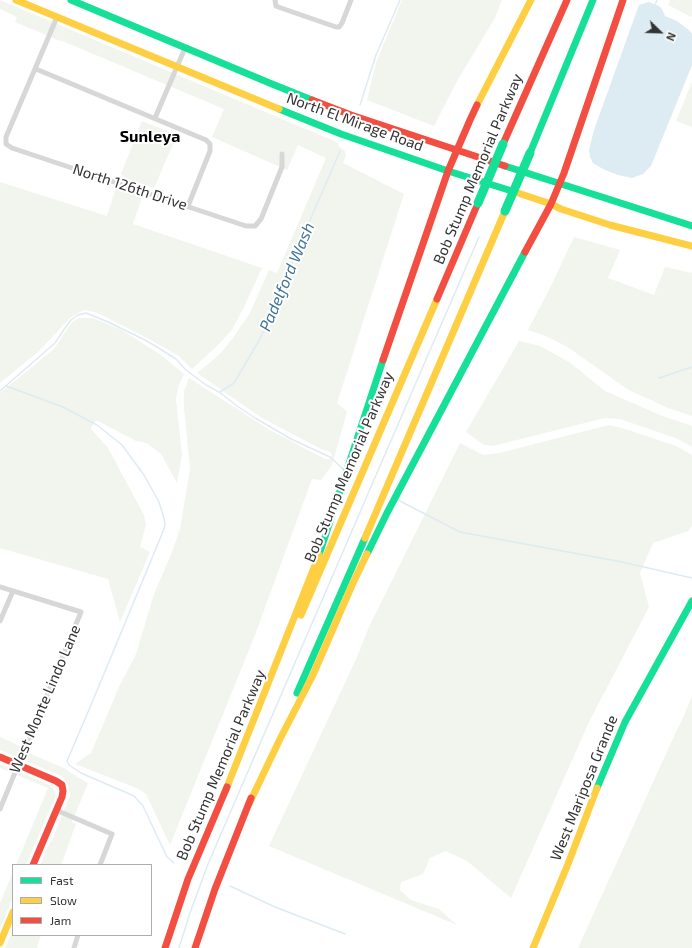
<!DOCTYPE html>
<html>
<head>
<meta charset="utf-8">
<style>
	body { margin:0 }
	#map { position:relative; width:692px; height:948px; overflow:hidden; background:#fff; font-family:"Exo 2",sans-serif }
	canvas { display:block }
	.legend { position:absolute; left:12px; top:864px; width:140px; height:72px; box-sizing:border-box; background:#fff; border:1px solid #adadad; margin:0; padding:5px 7px; list-style:none; font-size:12px; color:#333 }
	.legend li { display:flex; align-items:center; gap:8px; height:20px }
	.legend b { width:20px; border:1px solid #adadad }
	.north { position:absolute; left:640px; top:12px; width:40px; height:40px; -webkit-text-stroke:3px #fff; paint-order:stroke; rotate:113deg; font-size:11px; font-weight:700; line-height:16px; text-align:center; color:#333 }
	.north::after { content:''; display:block; margin:auto; width:14px; height:18px; background:#333; clip-path:polygon(50% 0,100% 100%,50% 72%,0 100%) }
</style>
</head>
<body>
<div id="map">
<canvas width="692" height="948"></canvas>
<ul class="legend">
<li><b style="height:5px;background:#16e098"></b>Fast</li>
<li><b style="height:5px;background:#ffcf43"></b>Slow</li>
<li><b style="height:5px;background:#f24e42"></b>Jam</li>
</ul>
<div class="north">N</div>
</div>
<script>
const ctx = document.querySelector('canvas').getContext('2d');
ctx.lineJoin = 'round';
function fillPath(path, color) {
  ctx.fillStyle = color;
  ctx.fill(path, 'evenodd');
}
function toPath(rows) {
  const path = new Path2D();
  for (const r of rows) {
    path.moveTo(r[0], r[1]);
    for (let i = 2; i < r.length; i += 2) path.lineTo(r[i], r[i + 1]);
  }
  return path;
}
function trace(path, color, width, dash) {
  ctx.strokeStyle = color;
  ctx.lineWidth = width;
  ctx.lineCap = dash ? 'butt' : 'round';
  ctx.setLineDash(dash || []);
  ctx.stroke(path);
}
function label(font, color, halo, rows, align = 'center') {
  ctx.font = font + ' "Exo 2",sans-serif';
  ctx.lineWidth = 4;
  ctx.setLineDash([]);
  ctx.textBaseline = 'middle';
  ctx.strokeStyle = halo;
  ctx.fillStyle = color;
  for (const [text, x, y, turn = 0] of rows) {
    ctx.save();
    ctx.translate(x, y);
    ctx.rotate((+turn || 0) * Math.PI / 180);
    ctx.textAlign = isNaN(turn) ? turn : align;
    if (halo) ctx.strokeText(text, 0, 0);
    ctx.fillText(text, 0, 0);
    ctx.restore();
  }
}
fillPath(toPath([
	[0,0,339,143,338,146,345,151,346,155,343,163,404,194,337,403,347,412,332,465,321,480,312,479,255,635,170,845,146,794,139,789,75,764,91,753,119,687,136,654,154,594,172,552,180,529,190,468,184,408,184,391,189,378,270,430,325,459,330,459,332,455,330,452,321,449,262,418,197,373,219,355,233,338,250,313,269,270,277,273,326,158,298,145,287,170,212,137,224,109,60,40,60,41,15,22,17,17,0,9],
	[402,0,502,0,495,18,457,81,434,126,367,100,376,63],
	[670,0,692,0,692,17,668,5],
	[692,82,692,127,676,121],
	[142,121,177,135,154,188,125,178,121,174],
	[0,182,107,216,116,188,142,197,133,224,262,268,244,307,232,330,218,345,192,369,179,356,147,338,98,313,84,310,70,318,38,352,0,383],
	[574,237,620,250,608,278,654,295,665,267,692,273,692,416,668,408,627,389,569,348,548,337,528,330,551,286],
	[79,318,93,318,122,330,161,355,184,374,179,385,176,399,182,455,177,483,161,454,147,443,136,441,98,421,94,422,91,429,108,448,144,515,146,525,140,547,150,552,120,622,108,579,0,548,0,393,54,349,72,322],
	[519,341,540,346,569,362,605,391,660,415,692,426,692,447,678,439,620,419,605,418,493,446,484,445,466,432],
	[609,425,622,428,676,446,692,455,692,526,688,531,653,543,640,573,649,607,589,722,511,898,467,861,446,851,430,858,423,874,401,882,400,890,411,900,439,909,457,925,269,846,357,657,369,627,460,443,483,455,499,453],
	[692,696,692,948,578,948,675,734,682,720],
	[0,737,20,746,33,755,66,769,74,775,88,783,72,822,76,824,61,865,40,865,49,844,53,838,70,795,68,786,65,780,61,776,0,750],
	[0,764,52,786,56,795,26,865,16,865,48,788,0,768],
	[13,872,13,897,0,928,0,903],
	[13,930,13,935,41,935,37,948,5,948]
]), '#f1f5ed');
fillPath(toPath([
	[649,2,659,6,662,9,665,16,677,21,690,31,692,34,692,65,651,166,643,174,632,178,618,175,603,169,593,163,590,157,589,150,594,130,635,16,639,5]
]), '#ddebf3');
trace(toPath([
	[655,5,657,0],
	[360,105,376,55,400,0],
	[659,378,692,367],
	[6,386,63,407,97,425,122,445,144,475,159,502,164,518,165,525,162,534,91,705,67,761,69,765,81,773,134,796,143,806,167,857,174,863],
	[0,391,55,343,65,328,71,320,78,315,86,313,108,322,145,340,157,347,176,359,186,370,206,385,219,392,237,406,255,418,291,439,330,457,343,469],
	[220,392,234,383,260,339,314,211,340,151],
	[398,500,460,532,622,562,692,578],
	[230,886,275,907,345,934],
	[179,948,190,913,208,864,479,237]
]), '#ddebf3', 1.5);
trace(toPath([
	[275,0,276,6,281,8,336,27,339,27,342,23,351,0],
	[57,17,6,137,6,144,12,148,246,226,255,226,261,219,282,167,282,154],
	[36,69,206,140,210,144,210,151,188,206],
	[155,118,185,48],
	[0,587,81,612,0,809],
	[0,621,13,591],
	[56,810,112,834,100,865],
	[74,948,78,935]
]), '#d7d7d7', 5);
trace(toPath([
	[71,0,272,84,312,100],
	[279,109,341,134,448,171,515,192],
	[530,153,593,0],
	[505,166,692,226],
	[367,554,387,513,525,252],
	[319,555,383,360],
	[297,693,365,538],
	[597,788,625,722,692,601]
]), '#16e098', 7);
trace(toPath([
	[16,0,279,109],
	[477,105,531,0],
	[515,192,551,204,561,209,610,225,692,246],
	[365,538,505,211],
	[301,615,437,299],
	[225,792,319,555],
	[249,804,280,739,312,677,353,583,367,554],
	[0,943,13,912],
	[533,948,568,864,597,788]
]), '#ffcf43', 7);
trace(toPath([
	[312,100,351,115,505,166],
	[503,144,567,0],
	[525,252,551,204,564,173,623,0],
	[437,299,478,203],
	[383,360,448,171,470,120,477,105],
	[0,757,56,781,62,785,63,791,62,797,33,865],
	[165,948,188,879,227,787],
	[195,948,215,889,251,798]
]), '#f24e42', 7);
trace(toPath([
	[478,203,503,144],
	[505,211,530,153]
]), '#16e098', 9);
label('15px', '#333', '#fff', [
	["North El Mirage Road",355,122,20],
	["Bob Stump Memorial Parkway",478,169,-67],
	["North 126th Drive",130,187,18],
	["Bob Stump Memorial Parkway",349,467,-67],
	["West Monte Lindo Lane",45,699,-67],
	["Bob Stump Memorial Parkway",221,765,-67],
	["West Mariposa Grande",584,788,-68]
]);
label('bold 16px', '#000', '#fff', [
	["Sunleya",150,137]
]);
label('italic 16px', '#3f7597', '#fff', [
	["Padelford Wash",287,277,-67]
]);
</script>
</body>
</html>
